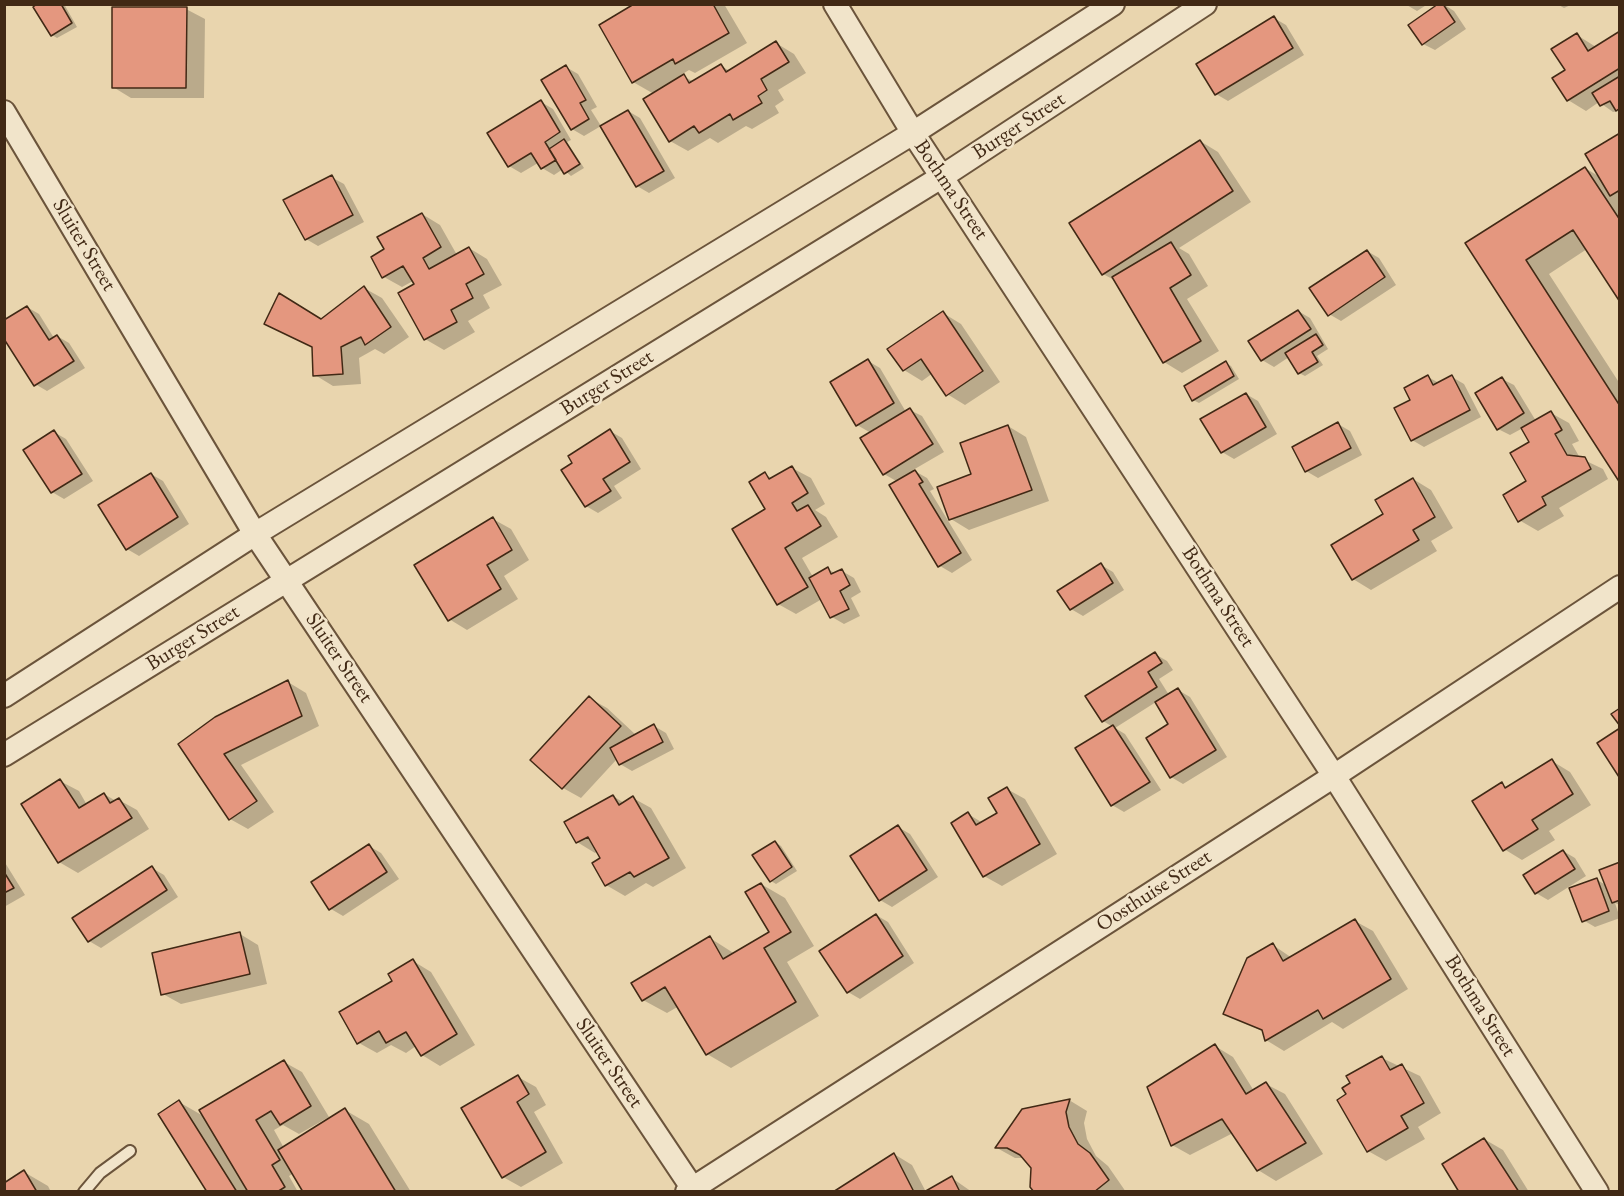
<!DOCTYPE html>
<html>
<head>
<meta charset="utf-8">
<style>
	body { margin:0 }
	#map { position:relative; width:1624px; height:1196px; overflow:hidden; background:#e9d5ae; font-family:"EB Garamond",serif }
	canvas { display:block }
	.frame { position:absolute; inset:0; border:6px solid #412915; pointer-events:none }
</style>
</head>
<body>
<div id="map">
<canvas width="1624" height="1196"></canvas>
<div class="frame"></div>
</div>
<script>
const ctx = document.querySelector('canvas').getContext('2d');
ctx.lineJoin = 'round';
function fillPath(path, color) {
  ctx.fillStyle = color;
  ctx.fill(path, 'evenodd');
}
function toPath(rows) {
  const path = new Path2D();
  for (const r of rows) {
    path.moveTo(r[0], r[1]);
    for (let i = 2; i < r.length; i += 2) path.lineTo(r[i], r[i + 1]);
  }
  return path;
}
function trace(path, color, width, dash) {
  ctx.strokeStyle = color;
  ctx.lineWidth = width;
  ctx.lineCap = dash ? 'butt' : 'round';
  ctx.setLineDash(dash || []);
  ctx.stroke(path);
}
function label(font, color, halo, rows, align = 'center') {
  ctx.font = font + ' "EB Garamond",serif';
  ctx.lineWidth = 5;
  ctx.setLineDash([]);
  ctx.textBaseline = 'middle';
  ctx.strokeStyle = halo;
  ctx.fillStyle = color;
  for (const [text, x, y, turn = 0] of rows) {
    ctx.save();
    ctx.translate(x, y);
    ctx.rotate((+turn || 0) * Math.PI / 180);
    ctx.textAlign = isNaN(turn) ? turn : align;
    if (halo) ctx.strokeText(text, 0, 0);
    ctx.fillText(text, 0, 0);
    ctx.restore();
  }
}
fillPath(toPath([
	[40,4,64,4,77,27,57,38,52,35],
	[637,4,724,4,747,43,695,73,689,70,681,75,694,82,721,66,730,71,776,43,794,54,806,73,778,90,784,100,775,106,779,113,752,129,746,126,718,143,710,138,688,151,670,141,654,94,633,82],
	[1405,4,1428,4,1417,11],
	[1443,4,1454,11,1466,29,1435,50,1423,44],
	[1557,4,1573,4,1564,8],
	[186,9,205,19,204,98,131,98,113,87],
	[1274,18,1286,25,1304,55,1228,101,1216,94],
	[1620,33,1620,111,1613,112,1599,102,1586,111,1568,100,1567,70,1577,35,1596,47],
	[566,67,578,74,597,107,591,110,601,126,584,136,572,129],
	[541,102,553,109,571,140,567,142,584,168,571,176,563,169,554,175,542,168,538,163,521,173,509,166],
	[628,111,640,118,675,178,649,193,637,186],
	[1620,135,1620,299,1587,249,1549,274,1620,384,1620,481,1467,244,1585,168,1600,177],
	[1200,141,1218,152,1251,202,1179,248,1189,254,1208,286,1187,299,1219,351,1182,373,1164,362,1116,281,1103,274],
	[331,177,344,184,364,222,318,246,306,239],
	[422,214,440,225,457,255,469,248,487,259,502,285,483,295,490,308,468,321,475,332,444,350,425,339,400,293,416,285,413,281,402,287,384,277,386,250],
	[1367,251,1379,258,1396,285,1341,321,1329,314],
	[364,288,382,298,409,337,384,354,375,349,359,358,361,384,333,386,315,375,313,348,266,324,322,320],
	[27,307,39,314,54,338,57,336,69,343,85,368,47,391,35,384],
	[1298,311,1310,318,1328,349,1317,356,1323,365,1305,376,1299,373,1289,357,1274,367,1262,360],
	[943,313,961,324,1000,382,965,405,947,394,933,373,922,381,904,370],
	[868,361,880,368,906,412,910,410,922,416,944,452,913,470,927,478,934,489,930,491,972,560,952,573,940,566,898,482,884,474,871,433,857,425],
	[1226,363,1231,366,1239,379,1199,403,1193,400],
	[1428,377,1439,383,1452,377,1464,384,1481,417,1424,447,1412,440,1412,400],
	[1502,379,1514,385,1536,421,1551,413,1569,423,1579,441,1572,444,1580,458,1603,469,1608,479,1559,508,1564,516,1538,531,1519,520,1528,482,1531,442,1523,428,1510,435,1498,429],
	[1246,394,1258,401,1277,434,1234,459,1222,452],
	[1338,424,1350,431,1362,455,1318,478,1306,471],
	[1008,426,1026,437,1049,501,969,530,951,519],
	[610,431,622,438,641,469,614,486,622,498,598,513,586,506,574,463],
	[54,432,66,439,93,481,64,499,52,492],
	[792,468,811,478,825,504,815,510,826,517,838,537,802,558,813,577,828,569,836,574,842,571,854,578,861,592,851,598,860,616,844,624,832,617,822,599,796,614,778,604,765,474,773,479],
	[151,474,163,481,189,524,139,556,127,549],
	[1413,479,1431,490,1453,528,1431,541,1437,551,1371,590,1353,579,1385,514],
	[493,519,511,529,529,560,504,576,518,599,467,630,449,619],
	[1101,565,1113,572,1124,590,1083,616,1071,609],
	[1155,654,1167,661,1173,670,1159,679,1169,695,1178,690,1190,697,1227,757,1183,784,1171,777,1170,724,1156,702,1115,728,1125,734,1161,790,1124,812,1112,805,1113,727,1103,721],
	[288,682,306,693,319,726,241,765,274,812,248,829,230,819,216,718],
	[589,698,607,708,636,735,654,726,666,733,674,749,632,771,620,764,617,759,581,798,563,788],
	[1552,761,1570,772,1591,805,1549,831,1555,840,1522,860,1504,849,1502,784,1508,788],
	[60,781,79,791,87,805,104,794,116,801,119,800,137,810,149,829,78,873,59,862,23,804],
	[1007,789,1025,799,1057,854,1002,886,984,876,968,814,983,823,999,814],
	[613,796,624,803,633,798,651,808,686,868,653,887,646,883,625,896,606,885,602,858,598,851,595,853,577,842],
	[898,827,910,834,938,877,892,907,880,900],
	[775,842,781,846,797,871,776,884,771,881],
	[369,846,381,853,399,879,343,916,331,909,313,882],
	[1563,851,1575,858,1586,876,1548,900,1536,893],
	[4,861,25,895,4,907],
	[1620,863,1620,905,1615,903,1620,918,1595,927,1583,920,1596,879,1607,886],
	[152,868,164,875,178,897,101,948,89,941],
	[761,884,785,898,814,946,787,962,819,1016,731,1068,707,1054,679,1006,667,1013,643,1000,710,938,735,954,771,933],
	[876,915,888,922,914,963,860,999,848,992],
	[1355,921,1373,931,1408,989,1343,1029,1332,1022,1284,1051,1266,1040,1264,1032,1225,1013,1273,945,1292,958],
	[240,934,258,945,267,984,181,1004,163,994],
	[413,961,431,972,475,1045,440,1066,422,1055,416,1046,406,1053,391,1045,377,1053,359,1043,394,981],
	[1215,1046,1233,1057,1254,1091,1266,1084,1285,1094,1323,1154,1276,1181,1258,1170,1233,1133,1190,1155,1172,1145],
	[1382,1058,1420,1076,1441,1113,1418,1127,1425,1139,1386,1161,1368,1151,1348,1095],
	[284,1062,302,1072,329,1117,299,1134,283,1125,274,1130,284,1148,345,1110,369,1124,411,1192,305,1192,294,1173,289,1176,298,1192,209,1192,179,1102,205,1117],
	[518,1077,536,1087,546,1105,534,1112,563,1163,521,1187,503,1177],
	[1069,1100,1087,1111,1084,1123,1087,1139,1096,1156,1108,1166,1126,1192,1036,1192,1032,1168,1024,1158,1015,1158,997,1148],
	[1484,1139,1503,1150,1529,1192,1461,1192],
	[894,1154,912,1165,926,1192,836,1192],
	[24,1172,48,1186,51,1192,4,1192],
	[952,1178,972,1192,927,1192]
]), '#0003');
const building = toPath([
	[37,4,61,4,72,23,51,36,33,7,37,4],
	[634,4,713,4,729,33,675,64,673,59,632,83,599,25,634,4],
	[1438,4,1443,4,1455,22,1422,45,1408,25,1438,4],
	[112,7,187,7,186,88,112,88,112,7],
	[1274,16,1293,48,1215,95,1196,64,1274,16],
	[1620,31,1620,68,1567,101,1552,78,1565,70,1551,49,1577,33,1588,51,1620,31],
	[776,41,789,62,761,79,767,90,758,96,762,103,733,120,730,114,699,133,694,126,669,142,643,99,684,74,689,83,721,64,726,72,776,41],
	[566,65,586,100,580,103,589,119,571,130,541,80,566,65],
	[1620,76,1620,108,1616,111,1610,101,1600,106,1592,93,1620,76],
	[541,100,560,132,545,142,556,160,541,169,531,153,508,167,487,133,541,100],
	[628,110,664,171,636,187,600,126,628,110],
	[1620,133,1620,190,1610,196,1585,154,1620,133],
	[564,139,580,164,564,174,549,149,564,139],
	[1200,140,1233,191,1102,275,1069,223,1200,140],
	[1585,167,1620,220,1620,302,1573,230,1526,260,1620,406,1620,483,1465,243,1585,167],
	[332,175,353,215,305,240,283,200,332,175],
	[422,213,441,247,423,258,429,269,469,247,484,274,466,284,473,298,451,310,457,322,424,340,398,293,414,284,403,266,382,278,371,257,384,249,377,237,422,213],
	[1171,242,1191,275,1170,288,1201,341,1163,363,1112,277,1171,242],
	[1367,250,1385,277,1328,316,1309,288,1367,250],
	[364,286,391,327,365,345,361,337,341,347,343,374,313,376,312,347,264,324,279,293,321,319,364,286],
	[27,306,49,340,57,335,74,361,34,386,4,339,4,320,27,306],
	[1298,310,1311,329,1261,361,1248,341,1298,310],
	[943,311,983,371,946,396,921,359,903,371,887,349,943,311],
	[1316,334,1323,345,1312,352,1318,362,1298,374,1285,353,1316,334],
	[868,359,894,403,856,426,830,382,868,359],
	[1226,361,1234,376,1192,401,1184,386,1226,361],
	[1428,375,1433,385,1452,375,1470,410,1411,441,1394,408,1410,400,1404,388,1428,375],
	[1502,377,1524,413,1497,430,1475,393,1502,377],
	[1246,393,1266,427,1221,453,1200,419,1246,393],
	[910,408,933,444,883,475,860,438,910,408],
	[1551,411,1562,430,1555,434,1567,455,1585,457,1591,469,1542,497,1546,505,1518,522,1503,495,1526,481,1510,453,1529,442,1521,428,1551,411],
	[1338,422,1351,448,1305,472,1292,447,1338,422],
	[1008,425,1032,490,949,520,937,487,971,474,960,443,1008,425],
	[610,429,630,462,603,479,611,491,585,507,561,470,572,463,568,456,610,429],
	[54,430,82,474,51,493,23,450,54,430],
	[792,466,808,493,792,503,797,511,808,505,821,526,785,548,808,587,777,605,732,529,765,509,749,482,765,472,769,479,792,466],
	[915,470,923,482,919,484,961,553,938,567,889,485,915,470],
	[151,473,178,517,126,550,98,505,151,473],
	[1413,478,1435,517,1413,530,1419,540,1352,580,1331,545,1383,514,1375,500,1413,478],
	[493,517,512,550,487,565,501,589,448,621,414,565,493,517],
	[1101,563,1113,583,1070,610,1057,591,1101,563],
	[828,567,831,574,842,569,850,585,840,591,849,609,830,618,809,578,828,567],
	[1155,652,1162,663,1148,672,1157,687,1102,722,1085,696,1155,652],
	[288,680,302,716,224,754,257,801,229,820,178,744,215,717,288,680],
	[1178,688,1216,750,1170,778,1146,738,1168,724,1155,702,1178,688],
	[589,696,621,726,562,789,530,760,589,696],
	[1620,708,1620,726,1611,714,1620,708],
	[654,724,663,742,619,765,610,748,654,724],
	[1113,725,1150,782,1111,806,1075,748,1113,725],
	[1620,728,1620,777,1619,777,1597,743,1620,728],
	[1552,759,1573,794,1532,820,1538,829,1503,851,1472,801,1502,782,1505,788,1552,759],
	[60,779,79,808,104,793,110,803,119,798,132,818,58,863,21,804,60,779],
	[1007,787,1040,844,983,877,951,823,968,812,976,825,997,813,988,798,1007,787],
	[613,795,619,805,633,796,669,858,634,877,630,872,605,886,592,863,600,858,588,837,576,843,564,822,613,795],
	[898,825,927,870,879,901,850,856,898,825],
	[775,841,792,867,770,882,752,855,775,841],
	[369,844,387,872,329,910,311,882,369,844],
	[1563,850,1575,869,1535,894,1523,875,1563,850],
	[1620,862,1620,900,1612,903,1599,870,1620,862],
	[152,866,167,890,88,942,72,918,152,866],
	[4,872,14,888,4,893,4,872],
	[1597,878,1609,911,1582,922,1569,888,1597,878],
	[761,883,791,932,764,948,796,1002,706,1055,665,987,642,1001,631,983,710,936,723,959,769,932,745,892,761,883],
	[876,914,903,956,847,993,819,951,876,914],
	[1355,919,1391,979,1323,1019,1318,1010,1265,1041,1262,1030,1223,1014,1247,958,1273,943,1283,961,1355,919],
	[240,932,250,974,161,995,152,953,240,932],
	[413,959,457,1034,421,1056,406,1032,386,1043,379,1031,357,1044,339,1012,392,981,388,974,413,959],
	[1215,1044,1246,1094,1266,1082,1306,1143,1257,1171,1222,1119,1171,1146,1147,1087,1215,1044],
	[1382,1056,1390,1070,1402,1064,1424,1103,1401,1116,1408,1128,1367,1152,1337,1100,1346,1094,1342,1088,1350,1083,1346,1076,1382,1056],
	[284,1060,311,1106,280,1125,271,1111,256,1120,280,1160,272,1165,285,1187,277,1192,248,1192,199,1110,284,1060],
	[518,1075,529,1094,517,1102,546,1152,502,1178,461,1108,518,1075],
	[1070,1099,1066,1112,1069,1127,1078,1144,1090,1153,1109,1180,1094,1192,1034,1192,1030,1187,1031,1168,1020,1155,1007,1148,995,1148,1022,1109,1070,1099],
	[179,1100,237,1192,207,1192,158,1114,179,1100],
	[345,1108,396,1192,303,1192,278,1150,345,1108],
	[1484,1138,1519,1192,1459,1192,1442,1164,1484,1138],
	[894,1153,914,1192,833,1192,894,1153],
	[24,1170,37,1192,4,1192,4,1183,24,1170],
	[952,1176,960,1192,924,1192,952,1176]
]);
fillPath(building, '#e4977f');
trace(building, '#412915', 1.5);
const lane = toPath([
	[84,1192,100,1173,130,1151]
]);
const street = toPath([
	[835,4,913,133,1334,776,1597,1192],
	[4,112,255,534,695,1192],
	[4,696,255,534,913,133,1113,4],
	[4,755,943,176,1205,4],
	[687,1192,1334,776,1620,587]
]);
trace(lane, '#6b543b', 14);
trace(street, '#6b543b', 26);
trace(lane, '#f1e4ca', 10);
trace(street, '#f1e4ca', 22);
label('21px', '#412915', '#f1e4ca', [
	["Burger Street",1019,126,-33],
	["Bothma Street",951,190,56],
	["Sluiter Street",84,245,59],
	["Burger Street",607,383,-32],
	["Bothma Street",1218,597,57],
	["Burger Street",193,638,-32],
	["Sluiter Street",339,658,56],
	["Oosthuise Street",1154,891,-33],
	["Bothma Street",1480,1006,58],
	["Sluiter Street",609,1063,56]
]);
</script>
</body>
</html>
